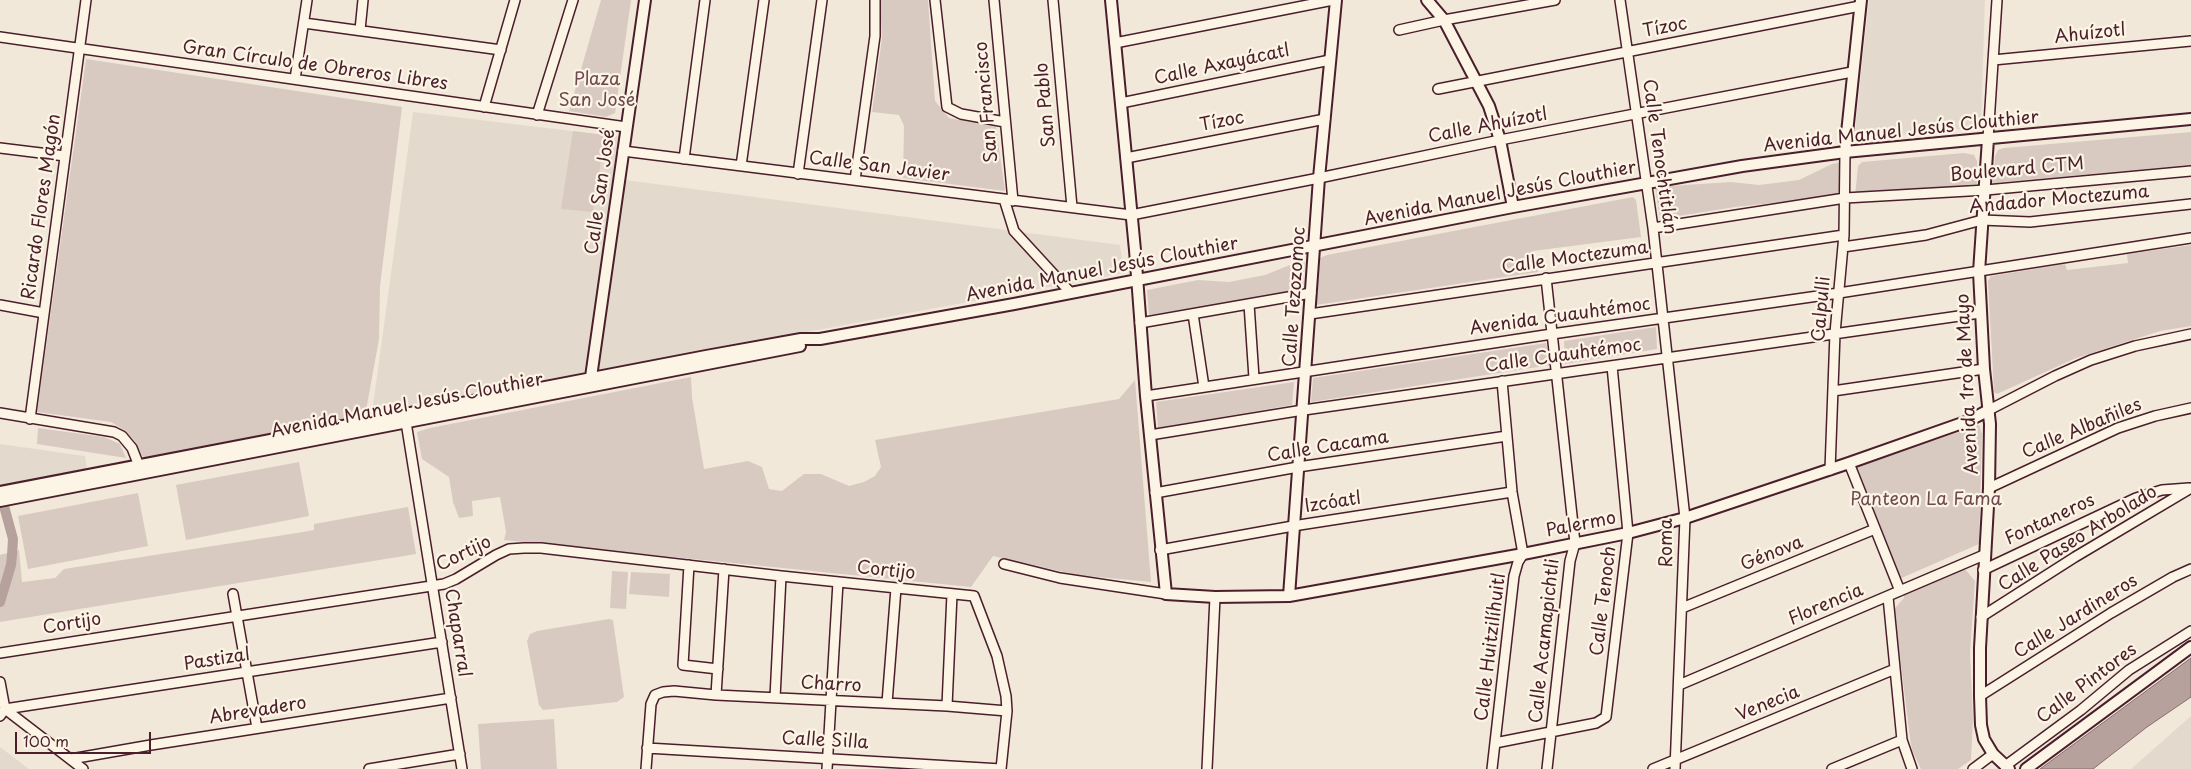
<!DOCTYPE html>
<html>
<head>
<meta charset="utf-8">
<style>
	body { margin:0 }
	#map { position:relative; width:2191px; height:769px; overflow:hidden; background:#f1e8da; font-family:"Playpen Sans",sans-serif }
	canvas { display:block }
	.scale { position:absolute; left:15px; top:732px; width:136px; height:22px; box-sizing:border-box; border:2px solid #4a1f2b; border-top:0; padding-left:6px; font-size:15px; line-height:18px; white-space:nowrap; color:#4a1f2b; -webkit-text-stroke:4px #fcf5e5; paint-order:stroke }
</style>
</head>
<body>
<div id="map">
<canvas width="2191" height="769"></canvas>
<div class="scale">100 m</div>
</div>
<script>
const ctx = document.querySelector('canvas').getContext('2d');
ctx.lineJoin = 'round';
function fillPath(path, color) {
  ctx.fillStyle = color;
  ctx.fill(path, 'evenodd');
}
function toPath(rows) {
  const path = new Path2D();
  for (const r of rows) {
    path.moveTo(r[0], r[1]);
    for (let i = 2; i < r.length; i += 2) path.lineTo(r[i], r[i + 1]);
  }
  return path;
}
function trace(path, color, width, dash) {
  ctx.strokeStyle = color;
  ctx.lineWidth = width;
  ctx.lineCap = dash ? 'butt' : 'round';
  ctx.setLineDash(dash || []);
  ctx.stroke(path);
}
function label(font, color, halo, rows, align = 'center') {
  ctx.font = font + ' "Playpen Sans",sans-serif';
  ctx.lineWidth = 4.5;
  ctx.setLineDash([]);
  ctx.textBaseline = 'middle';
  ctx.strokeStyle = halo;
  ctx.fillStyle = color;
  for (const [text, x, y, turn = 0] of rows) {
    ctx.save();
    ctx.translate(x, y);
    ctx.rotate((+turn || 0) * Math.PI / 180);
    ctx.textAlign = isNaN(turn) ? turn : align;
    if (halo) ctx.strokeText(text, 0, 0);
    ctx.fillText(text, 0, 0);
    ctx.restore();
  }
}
fillPath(toPath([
	[1869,0,1985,0,1981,124,1979,127,1854,140],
	[413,112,630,138,625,180,1120,245,1124,273,372,413],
	[0,444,85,456,87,469,0,487],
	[2191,716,2191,769,2131,769],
	[0,747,29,769,0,769]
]), '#e4d9cd');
fillPath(toPath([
	[601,0,631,0,615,113,606,117,569,111],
	[880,0,928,0,935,101,949,118,996,127,1005,191,903,178,904,126,899,115,872,112,882,38],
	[86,59,402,107,380,286,379,339,365,416,146,458,142,456,134,440,124,430,111,422,37,412],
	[573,131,605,135,593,212,561,209],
	[2191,132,2191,165,1993,183,1995,156,1998,150,2004,148],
	[1964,153,1974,155,1977,161,1977,184,1855,196,1858,166,1862,162],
	[1842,162,1839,196,1735,207,1660,219,1655,187,1731,182,1759,185,1799,180,1832,164],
	[1633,197,1636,200,1641,237,1533,251,1538,272,1316,305,1320,258,1327,255],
	[2191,245,2191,326,2160,331,2076,358,1997,394,1994,392,1988,281,1991,276,2065,264,2067,270,2128,263,2127,254],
	[1305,259,1303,290,1149,315,1147,290,1198,280,1229,282,1265,275],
	[1656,327,1657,349,1565,364,1564,341],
	[1546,343,1551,365,1311,402,1313,378],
	[691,377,692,397,704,469,748,461,762,467,769,489,782,491,804,474,821,474,849,486,864,482,875,476,881,467,875,440,1119,399,1135,380,1151,582,1077,575,993,556,971,587,504,540,506,532,500,497,472,501,473,516,459,518,453,502,449,477,422,459,417,432,430,428],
	[1294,382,1292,405,1158,428,1156,402],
	[1979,425,1982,434,1979,544,1897,580,1854,468],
	[38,428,104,437,120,444,126,458,37,444],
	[299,462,309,516,186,540,176,485],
	[138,493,148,546,28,569,18,516],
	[408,507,416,554,0,622,0,555,19,550,22,582,55,578,64,569,297,533,314,530,314,524],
	[1964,568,1975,581,1970,653,1973,719,1971,760,1958,769,1921,769,1912,750,1910,738,1894,609,1904,598,1904,594],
	[612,571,628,572,626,609,610,608],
	[631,572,670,574,669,597,629,594],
	[609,619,613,620,624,697,617,702,543,710,539,705,527,641,530,634,537,631],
	[554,719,557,769,481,769,478,724]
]), '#d8cac0');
const water = toPath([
	[2191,658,2191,697,2147,727,2093,769,2040,769,2191,658]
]);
fillPath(water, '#b6a19c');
trace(water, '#8b6d6f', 1);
trace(toPath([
	[0,602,11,565,12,555,13,539,4,506]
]), '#b6a19c', 10);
const minor = toPath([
	[935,0,947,107,961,114,1005,122],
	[994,0,1013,201],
	[1053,0,1072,207],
	[1620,0,1653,228,1685,518,1675,769],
	[304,23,501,50],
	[360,30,363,0],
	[1399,30,1444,20,1555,0],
	[0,37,626,127],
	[1115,43,1333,0],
	[1993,60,2191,41],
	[295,79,307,0],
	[1438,89,1860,6],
	[1121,103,1330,60],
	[484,107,515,0],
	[537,115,573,0],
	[1988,139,1997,0],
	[0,148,65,156],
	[623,151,1131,215,1319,178,1500,140,1852,72],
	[1126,158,1325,119],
	[684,159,705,0],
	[741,166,764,0],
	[798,174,822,0],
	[855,180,875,36,875,0],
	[1004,199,1014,231,1070,292],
	[1653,228,1845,198,1986,190,2191,171],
	[1843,247,1926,235,1982,220,2030,222,2191,204],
	[1546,278,1575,543,1570,561,1547,769],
	[1249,304,1254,378],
	[0,305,44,313],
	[1193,314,1204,387],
	[1310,314,1844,235],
	[1140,323,1311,293],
	[1833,391,1984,369],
	[1146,396,1552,334,1839,293,2191,238],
	[1987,411,2055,376,2091,360,2135,346,2191,334],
	[0,413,114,432,122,436,132,448,141,471],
	[405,416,462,769],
	[30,419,86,0],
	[1150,435,1297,411,1980,313],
	[1849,463,1900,591],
	[1830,470,1835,333,1844,235,1845,152],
	[1989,488,2118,428,2155,416,2191,408],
	[1155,493,1298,467,1507,436],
	[1160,550,1293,526,1512,492],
	[1004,564,1060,578,1166,594],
	[689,565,683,665,718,669],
	[1983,570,2136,498,2162,490,2189,488],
	[233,594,257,728],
	[1888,597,1902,740,1912,769],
	[1682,608,1875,529],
	[1981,617,2075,557,2191,488],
	[0,653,444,584,456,579,496,555,509,549,524,548,541,548,781,576,974,596,997,656,1006,696,1007,711,1001,769],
	[0,682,5,709,83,769],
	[1679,685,1984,555],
	[716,695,724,569],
	[1980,696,2111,613,2173,577,2191,569],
	[775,698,781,576],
	[887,703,896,588],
	[947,706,952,594],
	[0,716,5,709,442,642],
	[1495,743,1596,723,1606,717,1628,533,1612,366],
	[647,748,1001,769],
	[71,759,151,745,451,698],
	[2005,766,2081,710,2129,670,2191,631],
	[369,769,460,754],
	[646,769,651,704,655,695,663,692,674,691,716,695,947,706,1007,711],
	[827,769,838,582],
	[1207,769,1215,597],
	[1492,769,1514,576,1518,562,1523,554,1512,492,1502,381],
	[1653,769,1895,669],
	[1832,769,1902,740],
	[1973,769,1993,754]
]);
const tertiary = toPath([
	[1111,0,1135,250,1146,396,1166,594,1215,597,1289,596,1523,554,1628,533,1685,518,1849,463,1968,421,1987,411],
	[1427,0,1444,20,1489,106,1500,140,1513,207],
	[1988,139,1979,272,1984,369,1990,424,1989,488,1980,648,1980,696,1981,725,1984,739,1993,754,2009,769],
	[1845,152,1861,0],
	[590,384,645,0],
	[0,492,706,356,801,339,820,339,1014,304,1513,207,1742,166,1845,152,2191,119],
	[0,501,800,346],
	[1289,596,1319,178,1336,0],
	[2026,769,2191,647]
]);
trace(minor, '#4a1f2b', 12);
trace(tertiary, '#4a1f2b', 14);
trace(minor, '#fcf5e5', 9);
trace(tertiary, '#fcf5e5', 10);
label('18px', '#4a1f2b', '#fcf5e5', [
	["Tízoc",1665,28,-11],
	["Ahuízotl",2090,34,-6],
	["Calle Axayácatl",1222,65,-12],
	["Gran Círculo de Obreros Libres",315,66,8],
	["San Francisco",987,102,-95],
	["San Pablo",1046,105,-95],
	["Tízoc",1222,122,-11],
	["Calle Ahuízotl",1488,126,-11],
	["Avenida Manuel Jesús Clouthier",1901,132,-6],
	["Calle Tenochtitlán",1659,157,82],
	["Calle San Javier",879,167,7],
	["Boulevard CTM",2017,170,-5],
	["Calle San José",601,192,-82],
	["Avenida Manuel Jesús Clouthier",1500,194,-11],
	["Andador Moctezuma",2059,200,-5],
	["Ricardo Flores Magón",42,207,-82],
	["Calle Moctezuma",1575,258,-8],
	["Avenida Manuel Jesús Clouthier",1102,270,-11],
	["Calle Tezozomoc",1295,297,-86],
	["Calpulli",1822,309,-85],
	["Avenida Cuauhtémoc",1560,317,-8],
	["Calle Cuauhtémoc",1563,356,-8],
	["Avenida 1ro de Mayo",1968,384,-93],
	["Avenida Manuel Jesús Clouthier",407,406,-11],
	["Calle Albañiles",2082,429,-23],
	["Calle Cacama",1328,447,-9],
	["Izcóatl",1333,503,-9],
	["Fontaneros",2050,520,-25],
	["Palermo",1581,525,-11],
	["Calle Paseo Arbolado",2078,539,-32],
	["Roma",1667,543,-90],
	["Cortijo",464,554,-26],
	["Génova",1772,554,-22],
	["Cortijo",886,571,6],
	["Calle Tenoch",1604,601,-83],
	["Florencia",1826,605,-23],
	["Calle Jardineros",2076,617,-32],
	["Cortijo",72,624,-9],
	["Chaparral",457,633,81],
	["Calle Acamapichtli",1545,641,-84],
	["Calle Huitzilíhuitl",1491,647,-83],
	["Pastizal",217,660,-9],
	["Calle Pintores",2087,684,-37],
	["Charro",831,685,3],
	["Venecia",1768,704,-22],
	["Abrevadero",258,711,-9],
	["Calle Silla",825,741,3]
]);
label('18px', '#6e4a50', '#fcf5e5', [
	["Plaza",597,80],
	["San José",597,101],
	["Panteon La Fama",1926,500]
]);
</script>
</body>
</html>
